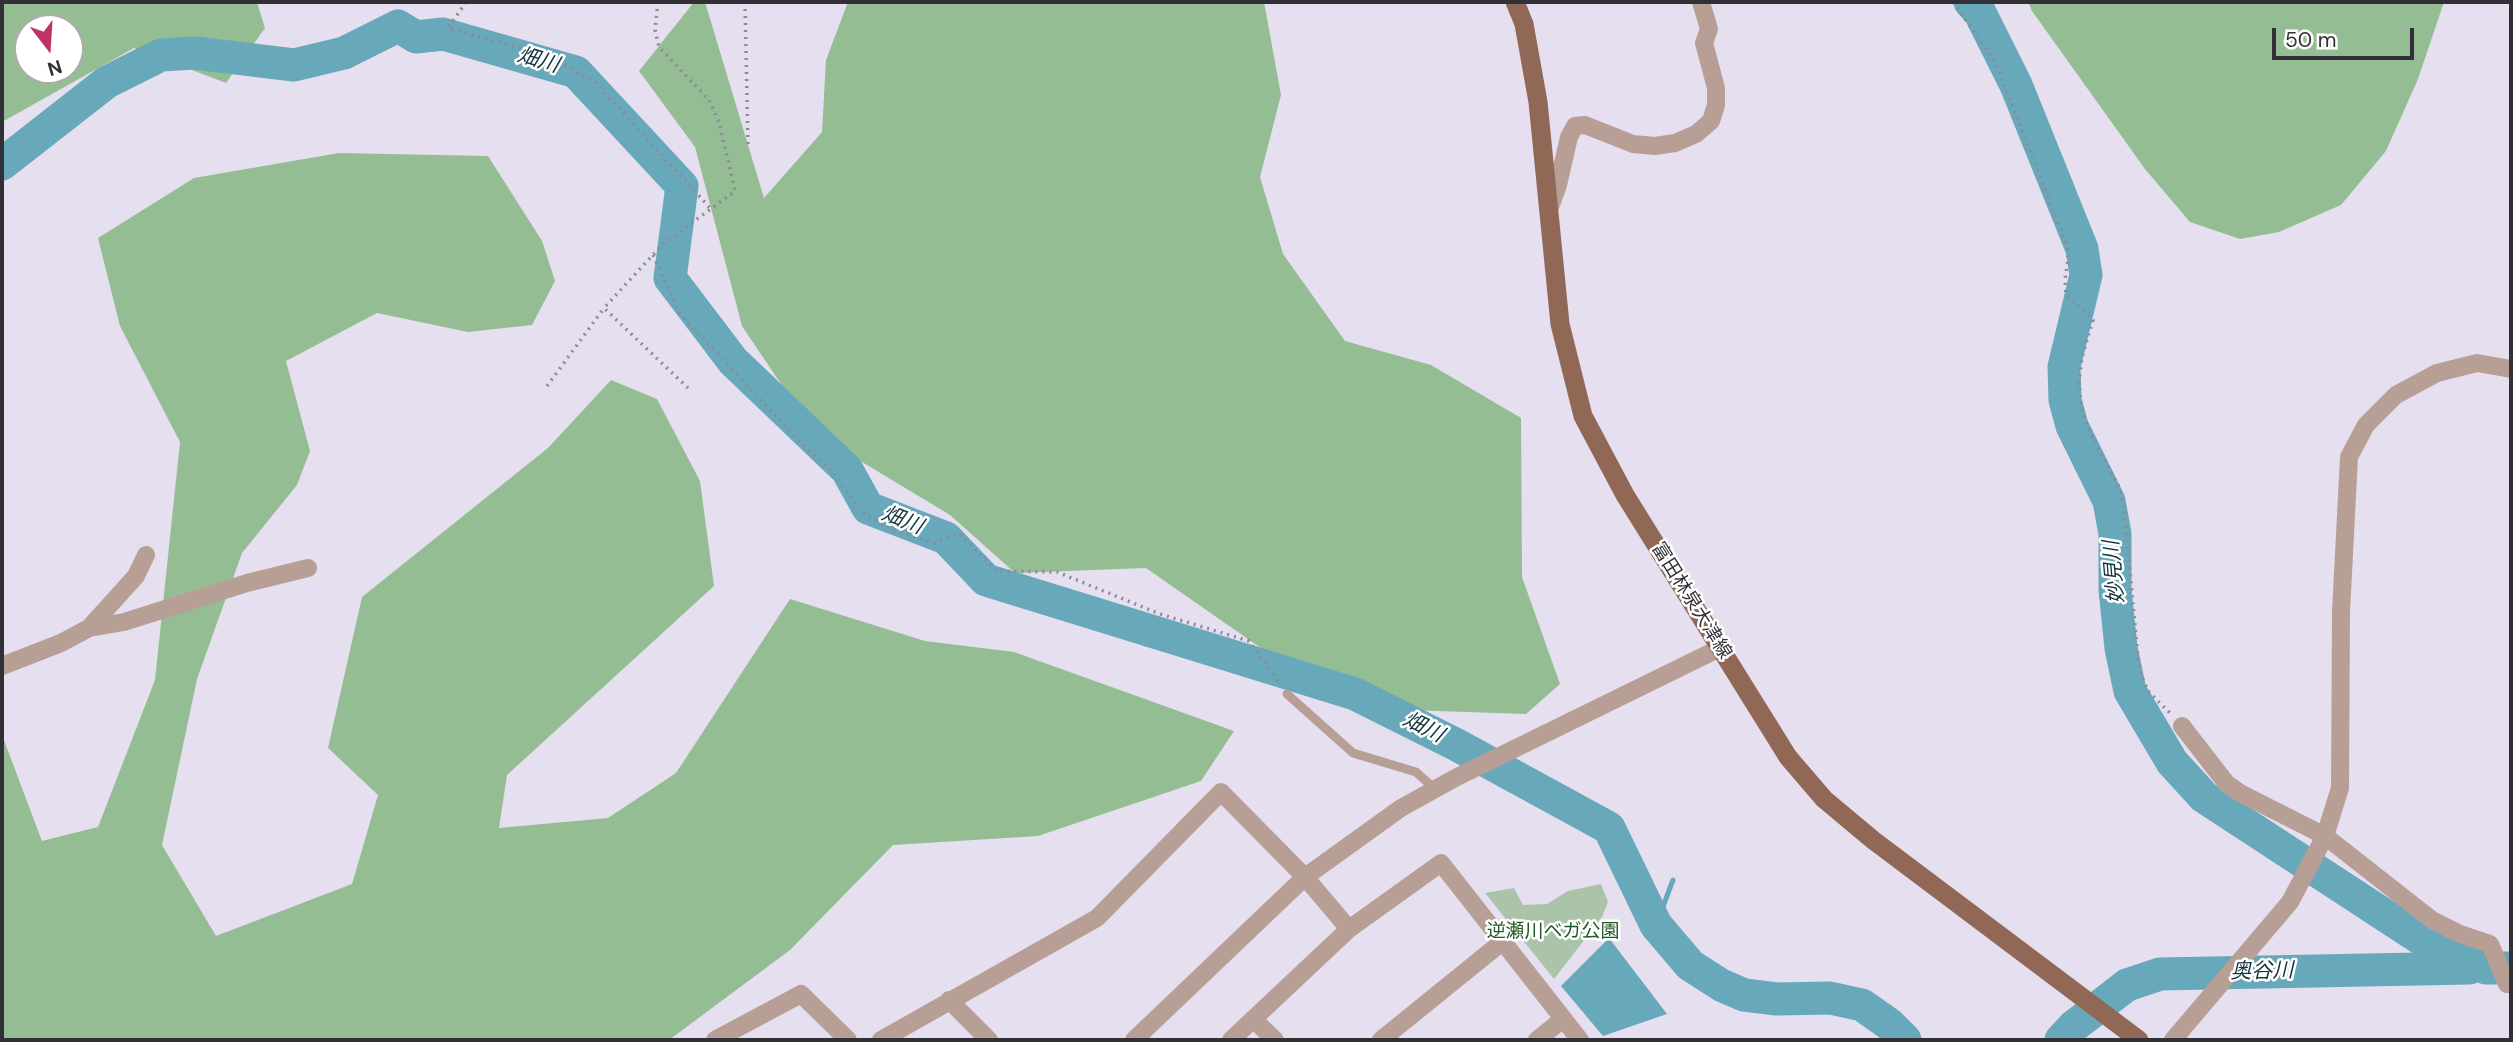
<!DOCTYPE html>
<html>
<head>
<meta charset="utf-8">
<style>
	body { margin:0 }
	#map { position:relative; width:2513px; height:1042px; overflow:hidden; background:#e5dfef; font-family:"DM Sans",sans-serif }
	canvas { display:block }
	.frame { position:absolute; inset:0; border:4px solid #323036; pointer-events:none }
	.north { position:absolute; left:14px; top:14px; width:70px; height:70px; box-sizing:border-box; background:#fff; border:2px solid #adacaf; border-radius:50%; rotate:163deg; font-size:19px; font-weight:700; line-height:28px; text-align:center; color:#323036 }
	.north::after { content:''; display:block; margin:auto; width:24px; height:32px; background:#bf3369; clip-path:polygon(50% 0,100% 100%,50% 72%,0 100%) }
	.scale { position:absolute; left:2272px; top:28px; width:142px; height:32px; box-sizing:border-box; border:4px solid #323036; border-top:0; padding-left:9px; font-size:21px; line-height:24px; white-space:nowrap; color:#323036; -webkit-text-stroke:5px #fff; paint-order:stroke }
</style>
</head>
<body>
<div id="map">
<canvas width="2513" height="1042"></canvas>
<div class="frame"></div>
<div class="north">N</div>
<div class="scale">50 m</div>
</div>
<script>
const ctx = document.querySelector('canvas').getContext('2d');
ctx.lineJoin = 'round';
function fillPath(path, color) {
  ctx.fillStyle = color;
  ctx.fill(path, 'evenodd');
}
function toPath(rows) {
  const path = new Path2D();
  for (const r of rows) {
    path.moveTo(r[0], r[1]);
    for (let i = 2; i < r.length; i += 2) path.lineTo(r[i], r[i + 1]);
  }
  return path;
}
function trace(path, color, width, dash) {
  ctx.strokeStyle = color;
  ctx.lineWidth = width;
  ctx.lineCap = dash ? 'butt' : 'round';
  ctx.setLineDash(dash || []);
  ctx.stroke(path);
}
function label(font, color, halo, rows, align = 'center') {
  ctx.font = font + ' "DM Sans","Noto Sans JP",sans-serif';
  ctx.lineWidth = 5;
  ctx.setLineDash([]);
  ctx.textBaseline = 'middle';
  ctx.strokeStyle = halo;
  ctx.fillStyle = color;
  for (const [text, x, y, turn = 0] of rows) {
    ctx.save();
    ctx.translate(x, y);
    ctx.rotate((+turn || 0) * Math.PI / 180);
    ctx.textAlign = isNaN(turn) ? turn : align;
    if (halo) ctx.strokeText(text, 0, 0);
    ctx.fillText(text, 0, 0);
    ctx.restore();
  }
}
fillPath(toPath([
	[1601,884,1608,902,1602,917,1554,979,1485,893,1514,888,1523,905,1547,904,1568,891]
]), '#aac3a9');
fillPath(toPath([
	[2,2,257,2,265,28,226,83,134,48,2,122],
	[28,28,70,28,70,70,28,70],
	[694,2,705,2,764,198,822,132,826,60,848,2,1264,2,1281,95,1260,177,1283,254,1345,341,1431,365,1521,418,1522,577,1560,684,1526,714,1347,708,1146,568,1015,573,950,515,814,433,742,326,695,147,639,71],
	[2028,2,2444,2,2418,79,2386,151,2341,205,2279,232,2240,239,2190,222,2145,169,2032,11],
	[339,153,488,156,542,241,555,281,532,325,468,332,377,313,286,361,310,451,297,485,242,553,197,679,162,845,216,936,352,884,378,795,328,748,362,597,548,448,611,380,657,399,700,481,714,586,507,775,499,828,608,818,676,773,790,599,925,641,1014,652,1234,731,1201,781,1038,836,893,845,790,950,669,1040,2,1040,2,735,42,841,98,827,155,680,180,442,120,326,98,238,194,178]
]), '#95bd94');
fillPath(toPath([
	[1609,938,1667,1014,1603,1036,1561,986]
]), '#67a9ba');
trace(toPath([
	[1656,925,1673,880]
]), '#67a9ba', 5);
trace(toPath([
	[1970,2,1980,13,2016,85,2082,249,2086,275,2064,367,2065,400,2072,426,2109,501,2115,534,2115,590,2121,648,2130,691,2172,762,2204,797,2438,950,2486,968,2511,968],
	[2,164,107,82,161,55,195,53,294,65,344,53,398,26,416,37,443,34,576,72,682,186,670,278,733,361,847,470,868,508,946,538,986,580,1355,694,1457,745,1609,828,1656,925,1690,965,1721,985,1744,995,1777,999,1830,998,1862,1005,1889,1024,1905,1040],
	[2061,1040,2074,1026,2127,985,2160,974,2470,968]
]), '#67a9ba', 33);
trace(toPath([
	[466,2,448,28,547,55,596,83,711,209],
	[658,2,655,30,659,47,709,100,719,122,735,191,662,245,604,308,688,388],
	[745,2,748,145],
	[1953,2,1995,61,2067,246,2068,259,2065,279,2066,295,2093,320,2082,357,2079,383,2081,405,2088,429,2118,485,2124,505,2138,658,2142,677,2148,691,2171,714],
	[653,255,680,314,808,450,833,472,860,511,887,527,934,543,960,534,996,571,1057,572,1160,614,1249,641,1280,684],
	[547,386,604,308]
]), '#8e8a95', 3.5, [2, 5]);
trace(toPath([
	[1287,694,1353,753,1416,772,1435,789]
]), '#b89f96', 9);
trace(toPath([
	[1549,210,1558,185,1569,137,1575,126,1585,125,1633,144,1655,146,1675,143,1696,134,1711,121,1716,105,1716,88,1704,43,1709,29,1701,2],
	[89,628,136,576,146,555],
	[2,666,61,643,89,628,124,622,247,583,308,568],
	[2182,726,2227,784,2240,793,2325,836,2432,920,2460,934,2490,944,2507,984,2511,984],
	[949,1000,989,1040],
	[1253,1019,1275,1040],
	[715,1040,801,994,848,1040],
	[881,1040,1097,918,1221,792,1305,877,1349,929],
	[1134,1040,1305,877,1401,808,1457,777,1720,648],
	[1231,1040,1349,929,1441,863,1580,1040],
	[1381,1040,1502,942],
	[1537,1040,1563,1019],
	[2173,1040,2290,902,2325,836,2340,788,2341,612,2349,457,2366,425,2396,395,2437,373,2477,363,2511,369]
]), '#b89f96', 18);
trace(toPath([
	[1515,2,1524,24,1538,102,1560,324,1583,416,1625,495,1788,757,1824,799,1873,840,2139,1040]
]), '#916755', 19);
label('19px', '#323036', '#fff', [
	["富田林泉大津線",1691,601,58]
]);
label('19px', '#225924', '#fff', [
	["逆瀬川ベガ公園",1553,932]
]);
label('italic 21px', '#14353d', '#fff', [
	["畑川",538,61,16],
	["畑川",902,521,21],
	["妙見川",2115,572,-95],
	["畑川",1423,728,26],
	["奥谷川",2262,972,-1]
]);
</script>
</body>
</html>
